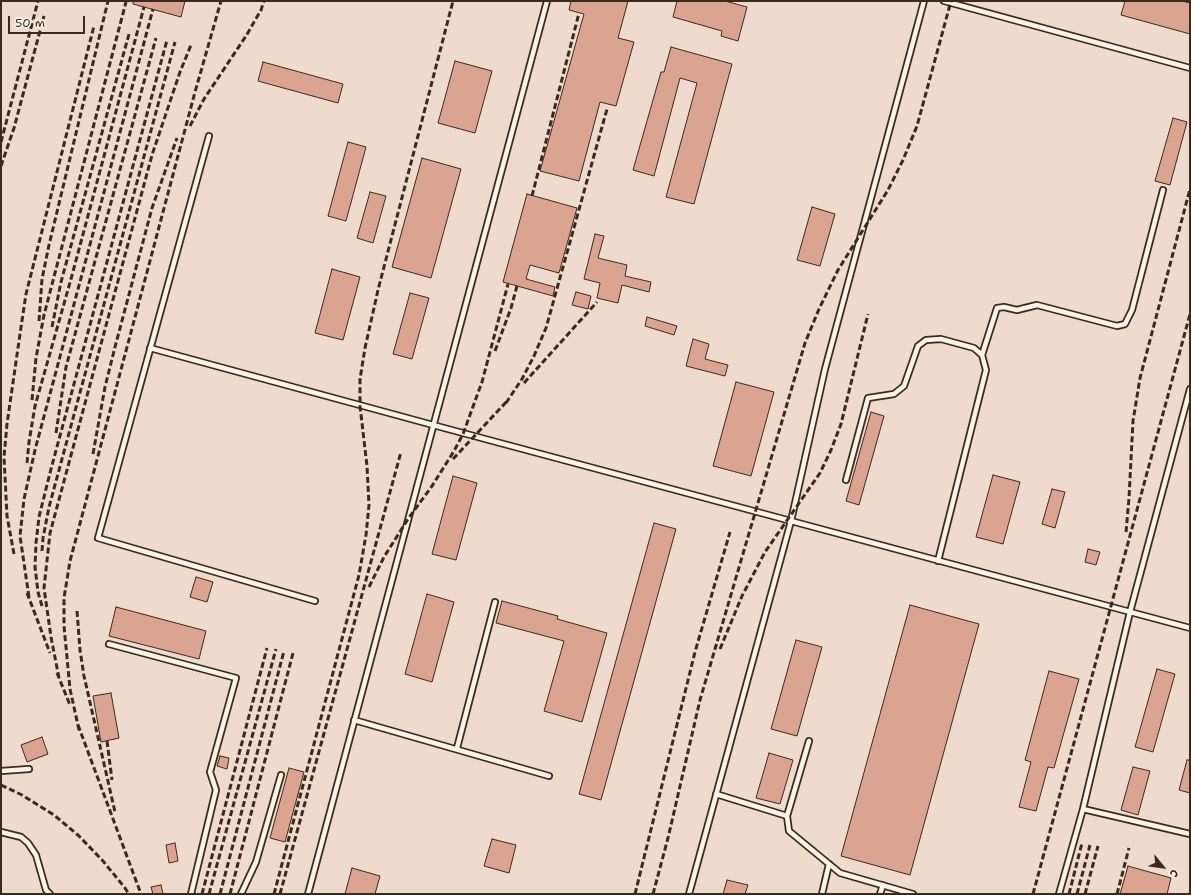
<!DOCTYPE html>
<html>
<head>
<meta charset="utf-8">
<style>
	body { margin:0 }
	#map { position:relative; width:1191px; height:895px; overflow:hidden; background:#efdbce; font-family:"Shantell Sans",sans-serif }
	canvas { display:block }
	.frame { position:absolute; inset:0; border:2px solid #3b2a1e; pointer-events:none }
	.north { position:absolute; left:1143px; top:847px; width:40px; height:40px; -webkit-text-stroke:3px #f7f3e8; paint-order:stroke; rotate:119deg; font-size:11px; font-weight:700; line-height:16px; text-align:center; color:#3b2a1e }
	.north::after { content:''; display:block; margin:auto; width:14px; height:18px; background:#3b2a1e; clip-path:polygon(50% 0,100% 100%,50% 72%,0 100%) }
	.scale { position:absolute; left:8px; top:16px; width:77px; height:18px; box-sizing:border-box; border:2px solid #3b2a1e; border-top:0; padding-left:5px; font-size:12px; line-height:14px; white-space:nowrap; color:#3b2a1e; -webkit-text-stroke:3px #f7f3e8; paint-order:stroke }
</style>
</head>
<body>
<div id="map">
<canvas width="1191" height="895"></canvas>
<div class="frame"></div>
<div class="north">С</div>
<div class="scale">50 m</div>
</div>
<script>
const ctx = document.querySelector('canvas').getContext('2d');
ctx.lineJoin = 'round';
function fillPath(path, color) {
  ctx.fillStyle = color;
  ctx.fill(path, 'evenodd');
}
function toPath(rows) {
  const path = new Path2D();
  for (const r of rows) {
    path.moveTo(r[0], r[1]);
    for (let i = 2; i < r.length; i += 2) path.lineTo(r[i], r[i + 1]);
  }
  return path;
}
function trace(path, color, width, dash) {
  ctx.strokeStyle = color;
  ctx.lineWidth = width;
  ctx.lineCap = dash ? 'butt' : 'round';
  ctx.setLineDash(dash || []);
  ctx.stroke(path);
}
const building = toPath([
	[133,1,185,1,181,17,133,4,133,1],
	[571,1,628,1,618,38,634,42,616,106,600,102,579,181,540,171,584,14,569,10,571,1],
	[677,1,725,1,747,7,738,41,721,36,722,31,673,17,677,1],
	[1125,1,1182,1,1190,3,1190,34,1121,15,1125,1],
	[671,47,732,64,694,204,666,197,697,83,680,78,654,176,633,170,661,72,664,72,671,47],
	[455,61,492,71,475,133,438,123,455,61],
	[263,62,343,84,338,103,258,81,263,62],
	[1173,118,1187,122,1170,185,1155,181,1173,118],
	[348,142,366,147,346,221,328,216,348,142],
	[422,158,461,169,431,278,392,267,422,158],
	[370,192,386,196,373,243,357,238,370,192],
	[527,194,577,208,559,273,530,265,526,279,555,287,553,296,503,282,527,194],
	[812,207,835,214,820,266,797,260,812,207],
	[595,234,604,236,598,258,627,265,625,276,651,282,649,292,622,285,618,303,597,298,600,283,584,279,595,234],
	[332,269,360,277,343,340,315,333,332,269],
	[576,292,591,296,588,309,572,305,576,292],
	[410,293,429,298,412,359,393,354,410,293],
	[647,317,677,326,674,335,645,326,647,317],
	[693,339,709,344,705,359,728,365,725,376,686,366,693,339],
	[736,382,774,392,751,476,713,466,736,382],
	[871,412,884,416,859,505,846,501,871,412],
	[993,475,1020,482,1003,544,976,537,993,475],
	[453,476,477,483,456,560,432,554,453,476],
	[1052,489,1065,492,1055,528,1042,524,1052,489],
	[654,523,676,529,601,800,579,794,654,523],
	[1088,549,1100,552,1096,565,1085,562,1088,549],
	[196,577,213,582,207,602,190,597,196,577],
	[427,594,454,602,432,682,405,674,427,594],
	[502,601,558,616,557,619,607,633,582,722,544,711,564,641,496,623,502,601],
	[910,605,979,624,910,875,841,856,910,605],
	[116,607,206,631,199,659,109,636,116,607],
	[796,640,822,647,797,736,771,729,796,640],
	[1157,669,1175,674,1153,752,1135,747,1157,669],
	[1049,671,1079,679,1054,768,1048,767,1036,811,1019,807,1031,762,1025,760,1049,671],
	[111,693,119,738,101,742,93,696,111,693],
	[42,737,48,754,27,762,21,745,42,737],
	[769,753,793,760,780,804,756,798,769,753],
	[220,756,229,758,227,769,217,766,220,756],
	[1187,760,1190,760,1190,793,1179,790,1187,760],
	[1133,767,1150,771,1138,815,1121,810,1133,767],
	[289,768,304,772,285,842,270,838,289,768],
	[492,839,516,845,509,873,484,866,492,839],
	[175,843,178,861,169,863,166,845,175,843],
	[1128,866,1171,878,1167,894,1120,894,1128,866],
	[352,868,380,876,375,894,345,894,352,868],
	[727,880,748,885,745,894,723,894,727,880],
	[161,885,163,894,153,894,151,887,161,885]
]);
fillPath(building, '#dba491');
trace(building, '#3b2a1e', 1);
const lane = toPath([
	[944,1,1190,68],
	[209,136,98,538,315,601],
	[150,348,433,425,1190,628],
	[982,355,997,308,1004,307,1017,310,1037,305,1117,326,1125,324,1132,310,1163,190],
	[846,480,868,398,894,394,904,386,918,346,926,340,941,339,974,348,982,355,986,370,938,561],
	[109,644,236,678,210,772,216,790,191,894],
	[354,720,549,776],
	[809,741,787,816,789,831,840,873,913,894],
	[457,748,495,602],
	[1,771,29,769],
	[716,794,787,816],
	[1083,809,1190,834],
	[1,832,21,837,28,843,36,855,46,890,50,894],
	[241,894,256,862,281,775],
	[308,894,547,1],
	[689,894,791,521,825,369,924,1],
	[822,894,829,864],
	[880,894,883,885],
	[1059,894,1083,809,1130,612,1190,389]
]);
trace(lane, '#3b2a1e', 8);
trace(lane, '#f7f3e8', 4.5);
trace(toPath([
	[190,126,204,99,246,36,261,10,264,1],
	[1,142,38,1],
	[1,166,14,128,44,16],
	[532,196,579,13],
	[39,321,42,279,49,245,108,1],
	[52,327,61,282,129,34],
	[495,351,511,308,517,286],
	[524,383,597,302],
	[32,400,36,358,44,315,126,2],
	[506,403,522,379,534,356,546,328,607,109],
	[56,433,66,367,156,38],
	[93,454,105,387,115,347,152,208,177,138],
	[453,459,509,399],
	[27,463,29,442,35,406,71,279,144,7],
	[1126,532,1129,498,1133,421,1140,378,1190,189],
	[42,551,43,538,49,507,175,42],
	[14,554,7,516,4,457,7,424,20,334,26,294,94,26],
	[369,587,384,557,408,519,432,486,454,451,463,434,482,382,508,284],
	[27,593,50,653],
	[29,597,20,536,24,499,35,450,153,9],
	[42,606,38,592,35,567,36,543,39,517,51,469,167,40],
	[77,611,80,650,84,676,115,812],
	[720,649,742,596,765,552,820,473,831,450,841,424,868,314],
	[57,673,70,705],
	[59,678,51,637,44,588,50,533,152,155,180,72,191,45],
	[78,725,141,894],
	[79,730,70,689,64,626,64,598,70,561,195,92,221,1],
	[107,741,112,780],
	[1,785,22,795,54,815,79,836,103,861,125,888,129,894],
	[202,894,267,648],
	[209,894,276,649],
	[220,894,284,651],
	[230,894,293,653],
	[274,894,359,575,366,535,369,505,367,466,360,406,360,379,365,348,378,290,453,1],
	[280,894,401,452],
	[635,894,695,652,730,532],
	[653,894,668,838,700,700,805,343,819,309,838,270,888,190,903,160,917,126,951,1],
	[1033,894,1190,314],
	[1069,894,1082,843],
	[1077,894,1090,845],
	[1085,894,1098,846],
	[1117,894,1129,848]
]), '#3b2a1e', 3, [6, 3]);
</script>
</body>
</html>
